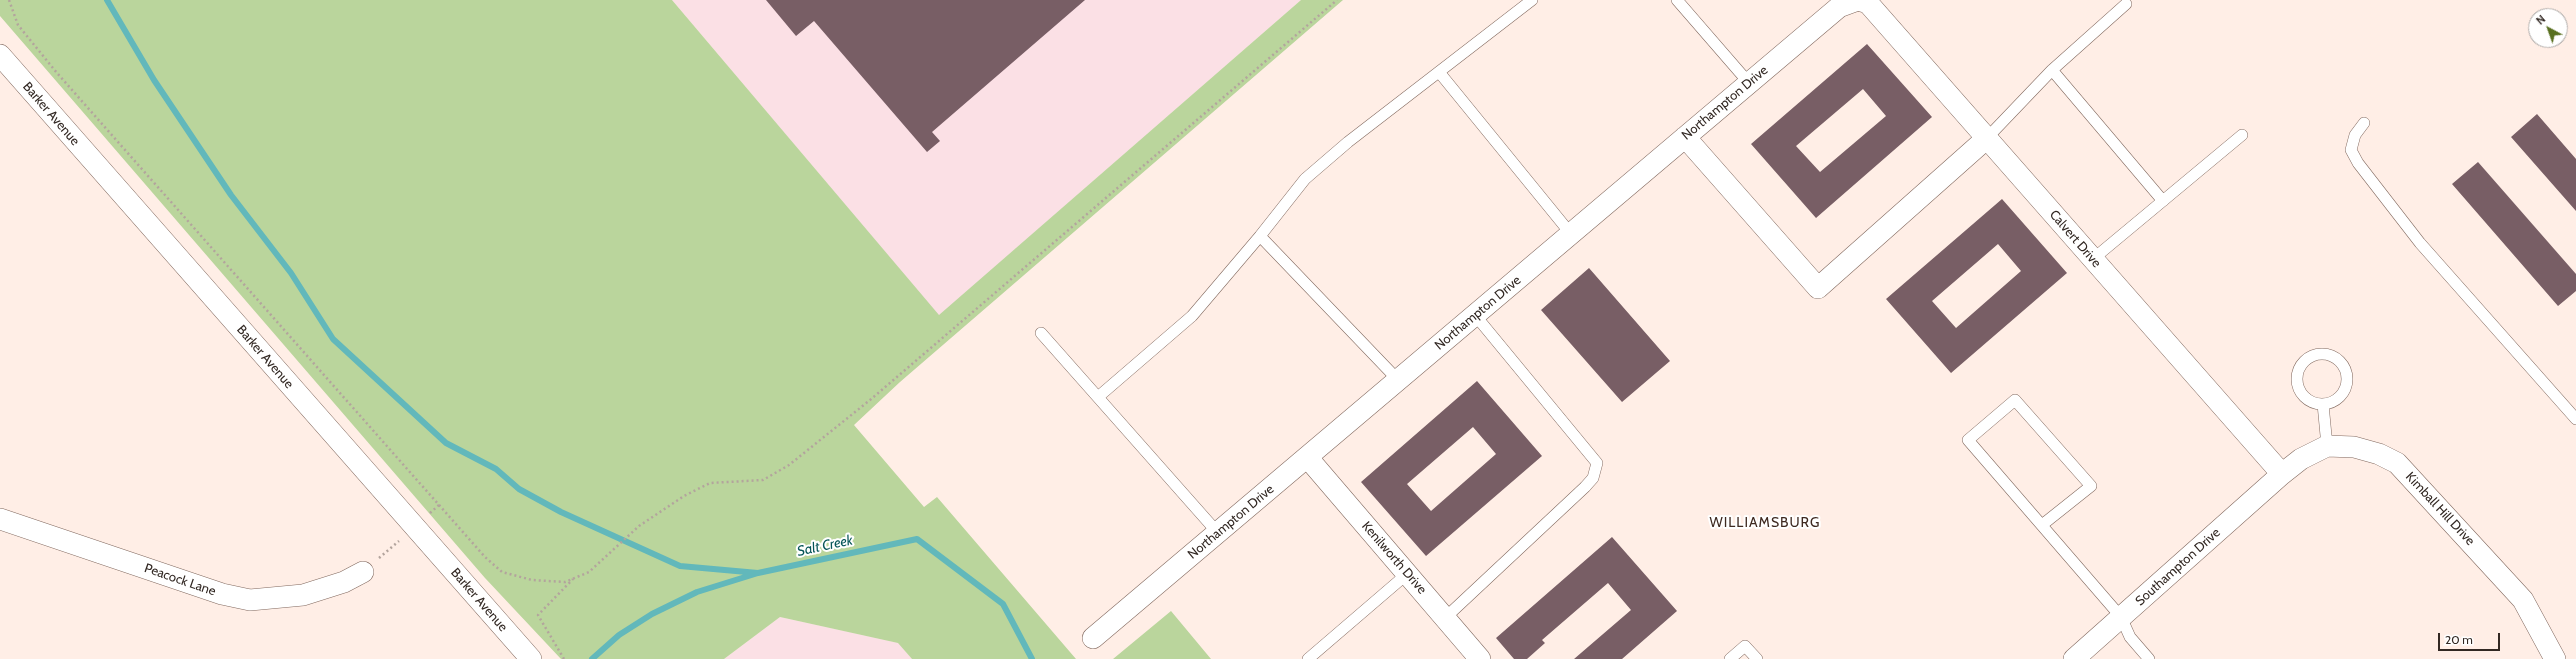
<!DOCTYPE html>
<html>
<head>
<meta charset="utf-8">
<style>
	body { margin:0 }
	#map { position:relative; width:2576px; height:659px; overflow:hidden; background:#ffeee6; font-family:Cabin,sans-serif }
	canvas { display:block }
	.north { position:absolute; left:2528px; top:8px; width:40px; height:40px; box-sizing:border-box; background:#fff; border:1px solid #ada9a7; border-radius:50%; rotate:319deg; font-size:11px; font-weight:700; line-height:16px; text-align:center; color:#322823 }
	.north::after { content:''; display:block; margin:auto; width:14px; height:18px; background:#586f1f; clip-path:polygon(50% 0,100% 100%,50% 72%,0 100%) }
	.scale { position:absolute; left:2438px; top:633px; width:62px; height:18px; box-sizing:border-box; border:2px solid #322823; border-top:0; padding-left:5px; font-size:12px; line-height:14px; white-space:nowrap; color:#322823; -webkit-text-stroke:3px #fff; paint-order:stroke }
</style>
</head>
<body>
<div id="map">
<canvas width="2576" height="659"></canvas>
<div class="north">N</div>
<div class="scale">20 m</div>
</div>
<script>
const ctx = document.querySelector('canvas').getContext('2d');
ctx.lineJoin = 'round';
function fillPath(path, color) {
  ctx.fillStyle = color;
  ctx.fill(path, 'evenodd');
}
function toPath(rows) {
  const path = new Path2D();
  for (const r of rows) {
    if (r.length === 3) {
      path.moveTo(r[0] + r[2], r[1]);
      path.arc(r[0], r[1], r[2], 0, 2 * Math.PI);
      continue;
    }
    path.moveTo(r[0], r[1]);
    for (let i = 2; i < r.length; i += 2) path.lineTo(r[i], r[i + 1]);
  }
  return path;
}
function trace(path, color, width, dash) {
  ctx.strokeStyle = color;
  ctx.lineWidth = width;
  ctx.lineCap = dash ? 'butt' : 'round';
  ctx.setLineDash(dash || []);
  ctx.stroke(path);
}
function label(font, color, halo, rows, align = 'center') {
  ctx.font = font + ' Cabin,sans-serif';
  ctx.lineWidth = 4;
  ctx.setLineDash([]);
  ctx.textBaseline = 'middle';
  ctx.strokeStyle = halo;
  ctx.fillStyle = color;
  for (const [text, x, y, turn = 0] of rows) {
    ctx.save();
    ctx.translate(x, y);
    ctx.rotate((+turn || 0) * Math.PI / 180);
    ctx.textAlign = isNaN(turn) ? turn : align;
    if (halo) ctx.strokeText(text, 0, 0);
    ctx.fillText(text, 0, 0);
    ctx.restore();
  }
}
fillPath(toPath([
	[672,0,1301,0,939,316],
	[780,617,899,643,912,659,724,659]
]), '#fbe0e5');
fillPath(toPath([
	[0,0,672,0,939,315,1301,0,1343,0,900,382,854,425,924,507,937,497,1076,659,912,659,898,643,780,617,724,659,561,659,485,578,0,16],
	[1171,611,1211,659,1113,659]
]), '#bad59c');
trace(toPath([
	[107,0,154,80,231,195,291,273,333,339,446,443,496,469,519,489,561,512,680,566,758,573],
	[592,659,619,635,652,614,697,592,758,573,917,539,1003,604,1032,659]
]), '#62b8bb', 6);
fillPath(toPath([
	[766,0,1085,0,932,132,940,141,927,152,814,21,796,36],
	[1867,44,1932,117,1816,218,1751,144],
	[1863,89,1886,116,1820,172,1796,146],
	[2537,114,2576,159,2576,211,2511,137],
	[2478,162,2576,274,2576,291,2558,306,2452,184],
	[2002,199,2067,273,1951,373,1886,299],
	[1998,244,2021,271,1956,328,1932,301],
	[1589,268,1670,361,1622,402,1541,310],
	[1477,381,1542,456,1426,556,1361,482],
	[1473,427,1496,454,1431,511,1407,484],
	[1612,537,1677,611,1622,659,1574,659,1631,610,1608,583,1542,640,1545,643,1527,659,1514,659,1496,638]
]), '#785e65');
const service = toPath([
	[1677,0,1749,83],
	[2052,70,2163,201],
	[1439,72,1571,234],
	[2364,123,2355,135,2351,150,2358,163,2420,243,2576,419],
	[1987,138,2052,70,2126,4],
	[1260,236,1398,380],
	[2093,259,2242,135],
	[1041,333,1218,533],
	[2322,379,25],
	[1098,397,1192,316,1260,236,1305,179,1348,142,1532,0],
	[2323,404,2327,446],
	[2042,525,2091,486,2015,400,1968,440,2121,617,2130,637,2149,659],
	[1445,618,1585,487,1593,478,1597,463,1475,315],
	[1308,659,1407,574],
	[1730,659,1745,646,1757,659]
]);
const minor = toPath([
	[0,55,531,659],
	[1685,137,1818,288,1987,138],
	[1307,457,1480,659],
	[0,519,222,594,250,600,303,595,344,582,363,572],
	[1093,638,1839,7,1858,0,1868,3,2282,474],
	[2074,659,2282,474,2301,459,2327,446,2354,447,2379,454,2397,463,2523,600,2555,659]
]);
trace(service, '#82695f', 12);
trace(minor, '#82695f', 22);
trace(toPath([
	[9,0,18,25,57,73,485,557,502,572,532,580,565,582,589,572,639,526,684,496,710,483,763,480,789,465,870,400,1337,0],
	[430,513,439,505],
	[379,558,399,541],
	[564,659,538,615,573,579]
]), '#b3a49d', 2.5, [2, 3]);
trace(service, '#fff', 11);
trace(minor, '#fff', 21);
label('13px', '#322823', '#fff', [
	["Northampton Drive",1725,103,-40],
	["Barker Avenue",51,114,49],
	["Calvert Drive",2075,239,49],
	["Northampton Drive",1478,313,-40],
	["Barker Avenue",265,357,49],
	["Kimball Hill Drive",2440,509,47],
	["Northampton Drive",1231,522,-40],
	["Kenilworth Drive",1394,558,49],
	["Southampton Drive",2178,567,-42],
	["Peacock Lane",180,580,19],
	["Barker Avenue",479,600,49]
]);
ctx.letterSpacing = '1px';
label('14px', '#3e2920', '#fff', [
	["WILLIAMSBURG",1765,523]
]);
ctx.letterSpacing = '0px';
label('italic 14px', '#065558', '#fff', [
	["Salt Creek",825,546,-12]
]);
</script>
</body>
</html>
